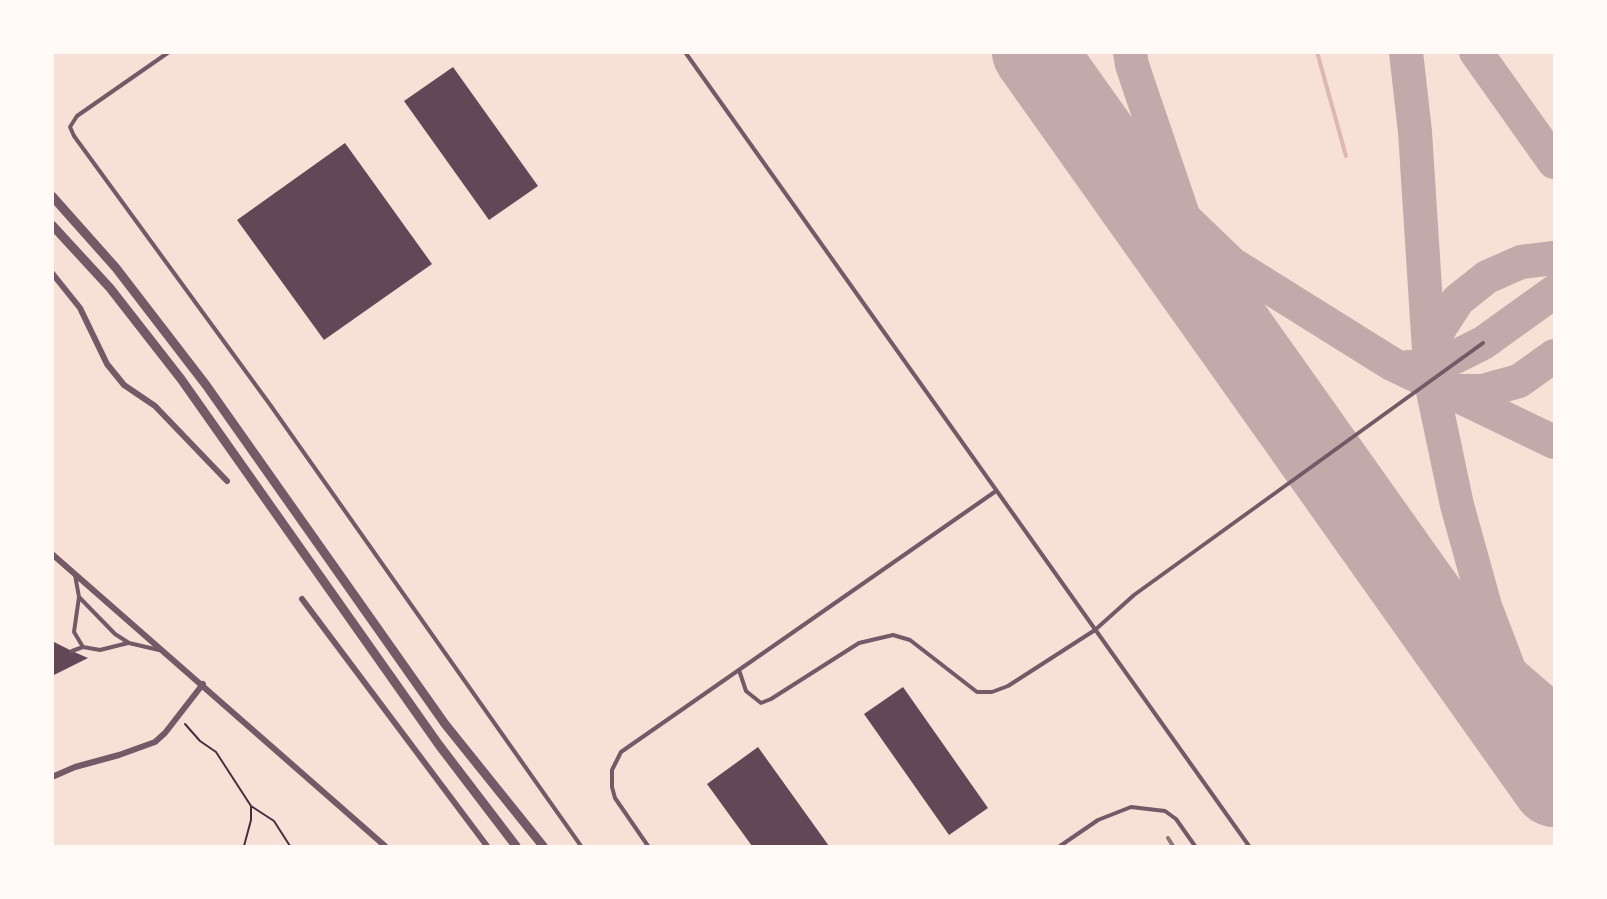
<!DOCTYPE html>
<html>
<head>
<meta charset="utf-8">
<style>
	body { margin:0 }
	#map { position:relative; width:1607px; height:899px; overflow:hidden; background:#f7e1d7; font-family:Manrope,sans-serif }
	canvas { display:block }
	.frame { position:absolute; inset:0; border:54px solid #fffaf5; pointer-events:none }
</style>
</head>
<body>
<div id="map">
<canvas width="1607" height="899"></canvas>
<div class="frame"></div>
</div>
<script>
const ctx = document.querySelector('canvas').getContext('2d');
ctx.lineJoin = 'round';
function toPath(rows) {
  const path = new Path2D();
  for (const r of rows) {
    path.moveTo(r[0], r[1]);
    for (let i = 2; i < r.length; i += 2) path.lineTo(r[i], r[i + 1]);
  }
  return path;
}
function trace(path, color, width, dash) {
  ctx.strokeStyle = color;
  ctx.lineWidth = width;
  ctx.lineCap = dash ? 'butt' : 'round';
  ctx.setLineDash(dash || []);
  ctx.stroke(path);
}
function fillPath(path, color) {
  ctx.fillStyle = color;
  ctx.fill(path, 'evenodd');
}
trace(toPath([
	[1317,52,1346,156]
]), '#dcb8b0', 4);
trace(toPath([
	[1130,52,1132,65,1183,215,1213,282,1262,373],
	[1406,52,1415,132,1431,382,1457,505,1485,606,1517,690,1554,768],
	[1476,52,1554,162],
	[1067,100,1146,181,1232,264,1392,364,1554,442],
	[1432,354,1438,331,1458,300,1487,277,1521,262,1554,258],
	[1408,367,1429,366,1449,360,1483,343,1554,292],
	[1449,391,1483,391,1519,381,1554,356],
	[1353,501,1392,551,1448,613,1493,657,1554,710]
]), '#c3aaaa', 34);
trace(toPath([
	[1034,52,1554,785]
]), '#c3aaaa', 84);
fillPath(toPath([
	[453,67,538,186,489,220,404,101],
	[345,143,432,264,324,340,237,220],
	[52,641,72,651,88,658,52,676],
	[903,687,988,808,949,835,864,714],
	[758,747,829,846,752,846,707,784]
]), '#644757');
trace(toPath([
	[185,724,200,741,216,752,251,806,251,820,244,846],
	[251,806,274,821,290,846]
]), '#4a2c40', 2);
trace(toPath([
	[169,52,77,116,70,127,74,136,271,406,581,846],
	[685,52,1249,846],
	[75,575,79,597,115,634,129,643,159,650],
	[79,597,74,632,83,647],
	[72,651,83,647,100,650,128,643],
	[739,670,746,691,761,703,771,699,859,643,893,635,910,640,977,692,992,692,1008,686,1095,630,1134,595,1483,343],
	[648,846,615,798,612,787,612,770,621,752,996,491],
	[1060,846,1098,820,1131,807,1165,811,1176,819,1195,846]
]), '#755966', 4);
trace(toPath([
	[52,273,80,308,107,364,124,385,155,406,227,481],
	[52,554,385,846],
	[302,599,487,846],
	[52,777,75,767,119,755,155,742,165,733,203,684]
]), '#755966', 6);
trace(toPath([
	[52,196,116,268,206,385,445,724,543,846],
	[52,225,110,288,181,379,439,745,516,846]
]), '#755966', 9);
trace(toPath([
	[1168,838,1173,846]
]), '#8f747c', 4);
</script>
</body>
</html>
